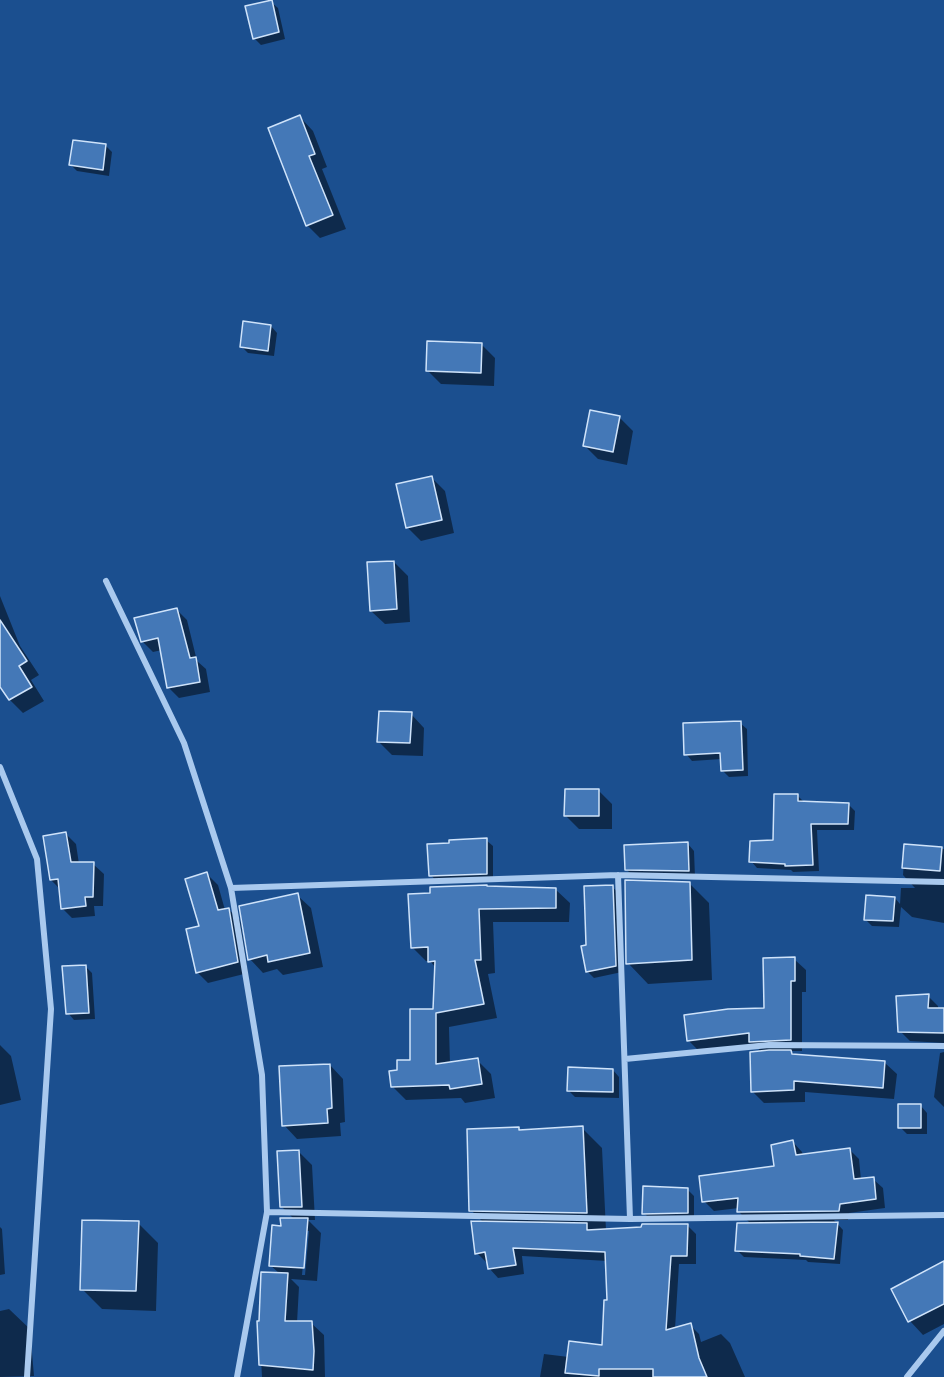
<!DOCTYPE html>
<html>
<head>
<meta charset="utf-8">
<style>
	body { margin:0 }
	canvas { display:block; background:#1b4f8f }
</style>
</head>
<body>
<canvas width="944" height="1377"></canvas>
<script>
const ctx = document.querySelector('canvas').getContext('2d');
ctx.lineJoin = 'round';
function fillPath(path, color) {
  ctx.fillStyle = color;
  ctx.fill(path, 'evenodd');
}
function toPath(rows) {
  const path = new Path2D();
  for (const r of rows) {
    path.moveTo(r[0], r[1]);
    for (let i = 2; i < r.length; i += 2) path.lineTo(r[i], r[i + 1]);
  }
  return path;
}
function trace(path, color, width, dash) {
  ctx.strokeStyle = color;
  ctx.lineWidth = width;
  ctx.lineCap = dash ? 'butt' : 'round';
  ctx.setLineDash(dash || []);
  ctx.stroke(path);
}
fillPath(toPath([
	[271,2,278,8,285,39,261,45,254,38],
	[300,117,313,131,327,167,322,169,346,229,320,238,307,225],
	[105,145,112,152,109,176,77,171,71,165],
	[271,326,277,333,274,356,248,353,241,346],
	[481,344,495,358,494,386,441,384,427,370],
	[619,417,633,431,627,465,598,459,585,446],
	[431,477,445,491,454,533,421,541,407,527],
	[394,562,408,576,410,622,385,624,371,611],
	[0,596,20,646,39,675,31,680,44,701,23,713,10,700,0,684],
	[177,610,187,620,197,661,206,669,210,692,179,698,169,688,162,650,153,652,142,641],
	[411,714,424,728,423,756,392,755,378,741],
	[740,723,747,729,748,776,729,777,722,770,722,759,692,761,686,754],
	[598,790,612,804,612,829,579,829,566,816],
	[798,796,805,803,848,804,855,811,854,830,817,830,819,871,793,872,791,870,757,868,751,861,775,842],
	[66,834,76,844,79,864,93,864,104,874,103,906,94,906,95,916,72,918,62,908,60,889,51,880],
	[486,840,493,846,493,880,437,882,431,875,450,844],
	[688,844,694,851,695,877,633,876,626,869],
	[905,846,944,849,944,923,912,917,901,907,899,927,872,926,865,919,895,898,900,904,901,888,915,888,903,875],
	[207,874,218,885,225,910,228,909,240,920,248,973,208,983,197,972],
	[689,883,709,903,712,980,648,984,628,963],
	[612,887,619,893,622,972,594,978,587,971,588,946],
	[555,889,570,903,569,922,493,922,495,973,488,974,497,1018,449,1027,450,1064,477,1060,491,1074,495,1098,465,1103,461,1098,406,1100,392,1086,399,1071,411,1061,434,1010,436,968,430,961,426,961,412,947,410,895],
	[297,895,311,908,323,967,283,975,277,969,263,973,250,959],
	[794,959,806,970,806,992,802,992,802,1051,790,1051,795,1056,885,1063,897,1074,894,1099,805,1092,805,1102,764,1103,752,1091,763,1053,754,1045,700,1052,689,1041,765,1010],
	[86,967,92,973,95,1019,74,1020,68,1013],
	[928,996,938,1006,938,1010,944,1010,944,1043,910,1041,900,1031],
	[0,1045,11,1056,21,1100,0,1105],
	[944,1052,944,1107,934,1097,940,1053],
	[330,1065,343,1079,345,1122,340,1123,341,1136,297,1139,284,1125],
	[613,1070,619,1077,619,1098,575,1097,569,1091],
	[921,1106,927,1113,927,1134,907,1134,900,1127],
	[582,1128,602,1148,606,1230,687,1225,696,1234,696,1264,679,1264,675,1329,690,1325,699,1334,701,1342,721,1334,730,1343,745,1377,540,1377,544,1354,569,1357,604,1347,609,1302,607,1261,522,1256,524,1274,498,1278,489,1268,488,1262,486,1262,477,1253,484,1223,471,1210,519,1129,521,1131],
	[793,1142,802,1152,803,1155,849,1149,859,1159,861,1180,873,1179,883,1188,885,1208,849,1213,848,1220,834,1220,843,1230,840,1264,808,1262,806,1260,744,1257,737,1250,751,1224,739,1212,739,1208,714,1211,704,1201,776,1167],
	[298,1151,312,1165,315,1220,308,1220,321,1233,317,1281,291,1279,299,1287,297,1323,311,1323,324,1335,325,1377,262,1377,259,1322,280,1274,270,1265,282,1227,294,1219,281,1206],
	[306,1231,309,1231,305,1275,302,1275],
	[687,1189,694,1196,694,1219,650,1219,644,1213],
	[138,1223,158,1243,156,1311,102,1309,82,1289],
	[0,1227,2,1229,5,1274,0,1275],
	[944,1270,944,1324,923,1335,910,1321,893,1290],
	[9,1309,30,1329,34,1376,0,1377,0,1311]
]), '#0007');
const building = toPath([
	[272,0,279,32,253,39,245,6,272,0],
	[300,115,315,154,309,156,333,215,306,226,268,128,300,115],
	[73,140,106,144,103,170,69,165,73,140],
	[243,321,271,325,268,351,240,347,243,321],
	[427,341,482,343,481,373,426,371,427,341],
	[590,410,620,416,613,452,583,446,590,410],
	[432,476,442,520,406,528,396,484,432,476],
	[394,561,397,609,370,611,367,562,394,561],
	[177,608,190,658,196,657,200,682,167,688,158,638,141,642,134,618,177,608],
	[0,620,27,661,19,666,32,687,9,700,0,687,0,620],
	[379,711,412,712,410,743,377,742,379,711],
	[741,721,743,770,721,771,720,753,684,755,683,723,741,721],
	[565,789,599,789,599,816,564,816,565,789],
	[774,794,798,794,798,801,849,803,848,824,811,824,813,865,785,866,785,864,749,862,750,841,773,840,774,794],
	[66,832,71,862,94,862,93,897,85,897,86,906,61,909,58,879,50,880,43,836,66,832],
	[487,838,487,874,429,876,427,844,449,843,449,840,487,838],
	[688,842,689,871,625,870,624,845,688,842],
	[904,844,942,847,940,871,902,868,904,844],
	[207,872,218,910,229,908,238,962,196,973,186,929,199,926,185,879,207,872],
	[625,880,690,882,692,960,626,964,625,880],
	[487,885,487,886,556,888,556,908,479,909,481,960,475,960,484,1004,436,1013,436,1064,478,1058,482,1084,450,1089,449,1085,391,1087,389,1071,397,1070,397,1060,410,1060,410,1009,433,1009,435,961,428,962,428,947,411,948,408,894,430,893,430,887,487,885],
	[613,885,616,966,586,972,581,946,586,945,584,886,613,885],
	[298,893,310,953,268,962,267,955,248,960,239,906,298,893],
	[866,895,895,897,893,921,864,920,866,895],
	[795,957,795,981,791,981,791,1040,749,1042,749,1033,687,1041,684,1015,728,1009,764,1008,763,958,795,957],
	[86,965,89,1013,66,1014,62,966,86,965],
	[929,994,928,1008,944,1008,944,1033,898,1032,896,996,929,994],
	[769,1050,791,1050,792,1054,885,1061,883,1088,794,1081,794,1090,751,1092,750,1052,769,1050],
	[330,1064,332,1108,327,1109,328,1123,282,1126,279,1066,330,1064],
	[568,1067,613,1069,613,1092,567,1091,568,1067],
	[898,1104,921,1104,921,1128,898,1128,898,1104],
	[583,1126,587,1213,469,1211,467,1129,519,1127,519,1130,583,1126],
	[793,1140,796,1155,850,1148,854,1179,874,1177,876,1199,840,1204,839,1211,737,1212,738,1198,702,1202,699,1176,774,1166,771,1145,793,1140],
	[299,1150,302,1207,280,1207,277,1151,299,1150],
	[643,1186,688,1188,688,1213,642,1214,643,1186],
	[280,1218,308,1218,304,1268,269,1266,272,1225,281,1226,280,1218],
	[82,1220,139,1221,136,1291,80,1290,82,1220],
	[471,1221,587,1223,587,1230,641,1227,642,1224,688,1224,687,1256,671,1256,666,1330,691,1323,699,1358,707,1377,653,1377,653,1369,599,1369,599,1376,565,1373,569,1341,602,1345,604,1300,607,1300,605,1252,513,1248,516,1265,488,1269,485,1252,475,1254,471,1221],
	[838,1222,834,1259,800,1256,800,1254,735,1251,737,1223,838,1222],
	[944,1261,944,1304,908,1322,891,1289,944,1261],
	[261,1272,288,1273,285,1321,312,1321,314,1351,313,1370,259,1365,257,1321,259,1321,261,1272]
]);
fillPath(building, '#4478b7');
trace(building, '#cfe3fa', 1.5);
trace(toPath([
	[106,581,184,743,231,888,262,1075,267,1212,237,1377],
	[0,767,37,859,51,1009,27,1377],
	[618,875,630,1219],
	[231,888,618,875,944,882],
	[625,1059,769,1045,944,1046],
	[267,1212,630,1219,944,1215],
	[907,1377,944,1331]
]), '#a9c9ee', 6);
</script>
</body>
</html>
